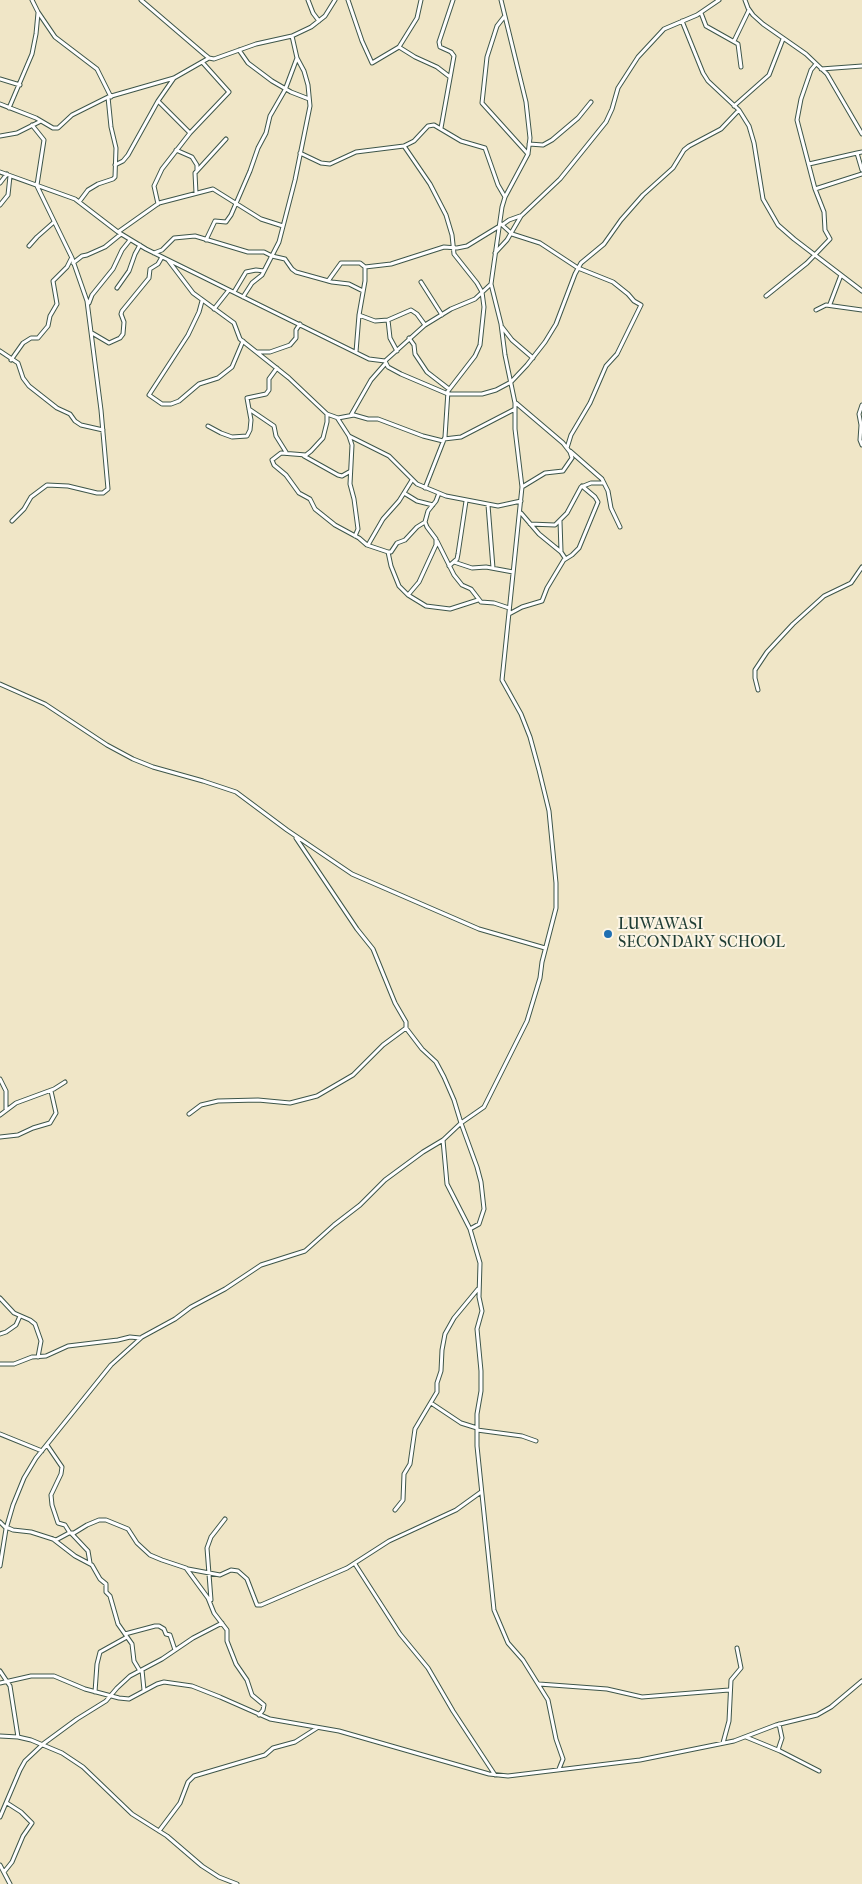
<!DOCTYPE html>
<html>
<head>
<meta charset="utf-8">
<style>
	body { margin:0 }
	canvas { display:block; background:#f0e6c7 }
</style>
</head>
<body>
<canvas width="862" height="1884"></canvas>
<script>
const ctx = document.querySelector('canvas').getContext('2d');
ctx.lineJoin = 'round';
function toPath(rows) {
  const path = new Path2D();
  for (const r of rows) {
    path.moveTo(r[0], r[1]);
    for (let i = 2; i < r.length; i += 2) path.lineTo(r[i], r[i + 1]);
  }
  return path;
}
function trace(path, color, width, dash) {
  ctx.strokeStyle = color;
  ctx.lineWidth = width;
  ctx.lineCap = dash ? 'butt' : 'round';
  ctx.setLineDash(dash || []);
  ctx.stroke(path);
}
function label(font, color, halo, rows, align = 'center') {
  ctx.font = font + ' "IM FELL French Canon",serif';
  ctx.lineWidth = 4;
  ctx.setLineDash([]);
  ctx.textBaseline = 'middle';
  ctx.strokeStyle = halo;
  ctx.fillStyle = color;
  for (const [text, x, y, turn = 0] of rows) {
    ctx.save();
    ctx.translate(x, y);
    ctx.rotate((+turn || 0) * Math.PI / 180);
    ctx.textAlign = isNaN(turn) ? turn : align;
    if (halo) ctx.strokeText(text, 0, 0);
    ctx.fillText(text, 0, 0);
    ctx.restore();
  }
}
const minor = toPath([
	[32,0,38,12,55,37,97,69,111,97],
	[141,0,204,54,209,58,214,59,256,44,292,36,311,27,325,16,335,0],
	[308,0,313,13,319,21],
	[348,0,362,41,372,63,399,47,415,57,437,67,450,77],
	[745,0,748,8,753,15,763,24,806,54,827,74,862,134],
	[701,13,706,26,738,44,741,67],
	[504,17,497,26,487,57,482,103,528,154],
	[682,21,703,73,708,81,739,110,749,126,754,143,763,199,778,225,794,239,862,291],
	[734,41,749,10],
	[399,47,417,18,421,0],
	[239,50,248,63,272,81,291,92,309,99],
	[821,69,862,66],
	[0,79,20,85],
	[158,101,190,133],
	[0,104,36,118,53,128,58,128,72,115,108,97,174,78,209,58],
	[734,106,769,75,783,39],
	[9,108,32,54,36,34,38,13],
	[32,125,44,140,37,185],
	[441,128,454,56,451,52,440,47,439,42,453,0],
	[0,136,17,133,41,121],
	[529,144,543,145,552,140,578,118,591,102],
	[404,146,430,184,446,215,452,235,454,254,477,283,482,292,484,307,480,345,475,356,448,391,445,437,425,488],
	[176,150,192,157,197,165,197,170],
	[862,152,857,153,862,170],
	[300,153,321,163,330,164,356,152,404,146,414,141,428,126,434,125,461,141,485,148,498,185,505,197],
	[809,164,857,153],
	[115,165,123,161,128,155,158,101,174,78],
	[0,172,75,199,118,232,146,249,369,359,385,361,425,325,451,309,475,299,491,284,502,207,505,197,528,154,530,138,526,102,501,0],
	[0,183,7,174],
	[815,189,862,174],
	[196,193,195,173,226,139],
	[79,202,88,190,98,184,113,179,115,177,116,148,111,127,108,97],
	[158,204,154,186,162,169,190,133,229,92,203,63],
	[0,205,8,195,10,176],
	[500,223,512,234,540,243,578,268,613,282,628,294,634,301,641,305,617,354,606,366,590,403,571,435,567,448],
	[502,225,509,220,520,216],
	[118,232,159,203,213,189,261,219,283,226],
	[206,240,215,221,226,222,231,215,250,171,258,148,266,133,270,116,285,90,297,58],
	[29,246,37,237,54,222],
	[154,253,162,250,174,238,195,236,248,252,264,252,272,256,285,259,292,269,296,272,332,282,349,284,363,291],
	[495,253,507,240,521,216,560,179,606,122,612,109,618,88,638,57,664,29,697,15,719,0],
	[168,260,193,293,234,323,240,339,289,378,327,414,338,418,354,415,368,419,378,419,423,436,443,441],
	[73,263,82,256,87,255,105,247,121,234],
	[365,267,391,264,444,247,457,248,467,246,498,227],
	[328,281,341,263,360,263,365,267,365,281,359,315,356,352],
	[421,282,442,315],
	[117,288,129,271,135,254,140,245],
	[234,292,246,272,256,270,264,271],
	[766,296,807,263,830,239,825,230,824,212,815,189,797,120,801,99,811,70,816,64],
	[243,297,252,283,262,275,279,242,295,180,310,106,308,85,304,71,297,58,292,36],
	[202,301,199,312,188,335,149,395,162,404,171,404,179,401,199,384,218,378,232,367,243,341],
	[89,303,92,295,113,269,122,250,130,240],
	[830,304,841,275],
	[214,309,229,290],
	[816,310,826,305,862,310],
	[359,315,375,321,388,320,411,310,417,314,425,325],
	[388,320,390,338,397,351],
	[502,327,512,340,533,358],
	[92,333,109,343,120,338,123,334,124,322,121,314,122,311,149,278,150,269,158,264,162,257],
	[409,338,414,345,415,354,427,372,449,389],
	[0,351,18,363,23,378,29,386,57,408,70,414,75,421,81,425,103,430],
	[257,352,270,352,290,345,296,338,296,330,300,324],
	[11,360,23,343,31,338,38,338,48,326,50,316,57,304,53,281,67,267,71,259],
	[385,361,388,367,401,374,448,394,482,394,496,390,511,382,527,365,545,342,556,324,575,274,581,263,604,244,621,220,643,195,673,168,684,150,689,146,721,129,739,110],
	[516,403,563,443,570,452,572,458,563,471,545,473,522,487],
	[862,405,859,414,861,425,860,440,862,445],
	[249,409,274,426,276,436,286,452],
	[327,414,327,422,323,438,311,451,306,455,281,453,272,460,274,465,286,475,299,493,310,499,315,509,335,525,359,538,367,545,388,552,391,552,397,543,405,540,417,527,425,522],
	[351,415,371,380,385,364],
	[338,419,349,436,352,445,350,484,354,499,358,529,355,536],
	[208,426,221,433,232,437,247,436,250,430,251,420,247,398,266,394,269,390,269,379,277,368],
	[349,436,389,456,417,484,446,496,498,506,521,501],
	[444,439,461,437,515,409],
	[570,451,602,479,608,491,611,508,620,527],
	[304,456,338,475,342,476,349,472],
	[404,493,417,501,433,505],
	[488,505,493,568],
	[12,521,24,509,31,497,47,485,68,486,97,493,103,493,108,489,101,410,87,301,72,258,36,184],
	[560,521,561,551],
	[530,524,555,525,567,513,581,487,591,483,604,483],
	[437,541,454,575,462,585,471,589,481,602,494,603,509,608],
	[368,545,383,519,399,501,412,480],
	[388,552,391,566,399,586,408,595,426,606,450,609,478,600],
	[564,560,572,555,579,548,598,502,595,497,582,486],
	[454,562,472,568,486,567,513,572],
	[449,566,457,559,458,554,466,501],
	[408,595,419,582,436,545,436,539,427,527,425,522,428,511,436,501,439,493],
	[509,614,522,607,542,601,547,588,565,558,561,552,539,534,521,513],
	[0,684,45,704,107,745,133,759,153,767,203,781,236,792,287,830,352,874,479,929,545,948],
	[758,690,755,678,755,670,767,652,793,624,824,596,851,583,862,567],
	[406,1028,422,1049,436,1062,444,1077,454,1100,461,1123,477,1167,481,1182,484,1209,479,1224,470,1229],
	[0,1079,6,1091,6,1109],
	[189,1114,201,1105,218,1101,258,1100,290,1103,317,1096,353,1075,383,1045,406,1028,406,1022,395,1003,373,949,357,929,296,838],
	[0,1115,16,1103,54,1089,65,1082],
	[0,1137,18,1135,33,1128,50,1123,56,1113,51,1091],
	[443,1140,447,1184,470,1229,480,1263,479,1297,482,1311,477,1329,481,1371,481,1391,477,1414,477,1446,494,1610,508,1643,523,1660,548,1700,556,1739,563,1759,559,1769],
	[0,1298,14,1313,30,1320,35,1324,41,1341,38,1357],
	[0,1334,6,1332,16,1325,20,1316],
	[0,1364,14,1364,32,1357,46,1356,68,1346,118,1340,130,1337,140,1338],
	[431,1403,461,1423,477,1428],
	[477,1430,522,1436,536,1441],
	[0,1434,42,1451],
	[47,1445,62,1467,61,1474,51,1495,52,1505,58,1523,65,1525,70,1533],
	[395,1510,403,1500,404,1474,410,1464,415,1429,437,1392,437,1383,441,1371,442,1350,445,1334,454,1318,478,1289],
	[0,1522,6,1528],
	[6,1527,13,1530,31,1532,56,1540,69,1533,74,1533,87,1525,99,1520,106,1520,128,1529,137,1543,150,1555,162,1560,186,1568,208,1598,214,1613,227,1630,227,1641,236,1664,247,1680,252,1695,264,1705,263,1710,259,1715],
	[71,1533,88,1551,90,1563],
	[53,1539,75,1556,92,1565,100,1579,106,1584,106,1592,110,1596,118,1624,132,1644,134,1661,140,1671],
	[355,1564,400,1634,428,1668,453,1711,495,1775],
	[0,1566,6,1529,13,1505,24,1478,36,1458,111,1365,142,1337,175,1319,191,1307,225,1289,261,1265,305,1251,334,1225,360,1205,385,1180,423,1152,443,1140,461,1123,484,1107,527,1021,540,978,542,962,556,908,556,883,549,811,539,770,530,737,521,714,502,680,522,487,515,429,515,403,505,355,501,324,491,284],
	[188,1569,220,1575,231,1570,238,1571,247,1579,257,1605,261,1605,347,1568,389,1541,456,1510,481,1492],
	[211,1600,207,1548,211,1537,225,1519],
	[125,1634,155,1626,159,1626,164,1629,166,1634,170,1635,175,1650],
	[142,1670,144,1690],
	[0,1671,10,1686,18,1737],
	[0,1683,31,1676,54,1676,85,1689,119,1698,129,1699,157,1684,164,1682,192,1686,220,1697,270,1719,339,1731,489,1774,508,1776,640,1760,734,1741,776,1725,817,1715,831,1707,862,1681],
	[539,1684,607,1689,642,1697,729,1690],
	[95,1692,97,1664,100,1652,127,1637],
	[0,1736,18,1737,31,1740,62,1753,83,1767,132,1814,167,1836,202,1866,219,1877,237,1884],
	[746,1737,780,1751,819,1771],
	[723,1743,729,1721,731,1680,741,1668,737,1648],
	[778,1750,782,1738,779,1724],
	[0,1817,20,1770,25,1761,43,1744,77,1719,106,1701,117,1688,130,1676,162,1659,193,1638,222,1623],
	[159,1831,180,1803,188,1782,194,1776,265,1755,273,1748,295,1742,317,1728],
	[0,1865,10,1884],
	[4,1872,12,1862,23,1836,32,1823,21,1812,7,1803]
]);
trace(minor, '#3e564a', 5);
trace(minor, '#fff', 3);
for (const [x, y, r, color] of [
	[608,934,5,"#1f6fb2"]
]) {
  const dot = new Path2D();
  dot.arc(x, y, r, 0, 2 * Math.PI);
  ctx.fillStyle = color;
  ctx.fill(dot);
  trace(dot, '#fcf5e5', 2);
}
label('16px', '#1f3d34', '#fcf5e5', [
	["LUWAWASI",618,925],
	["SECONDARY SCHOOL",618,943]
], 'left');
</script>
</body>
</html>
